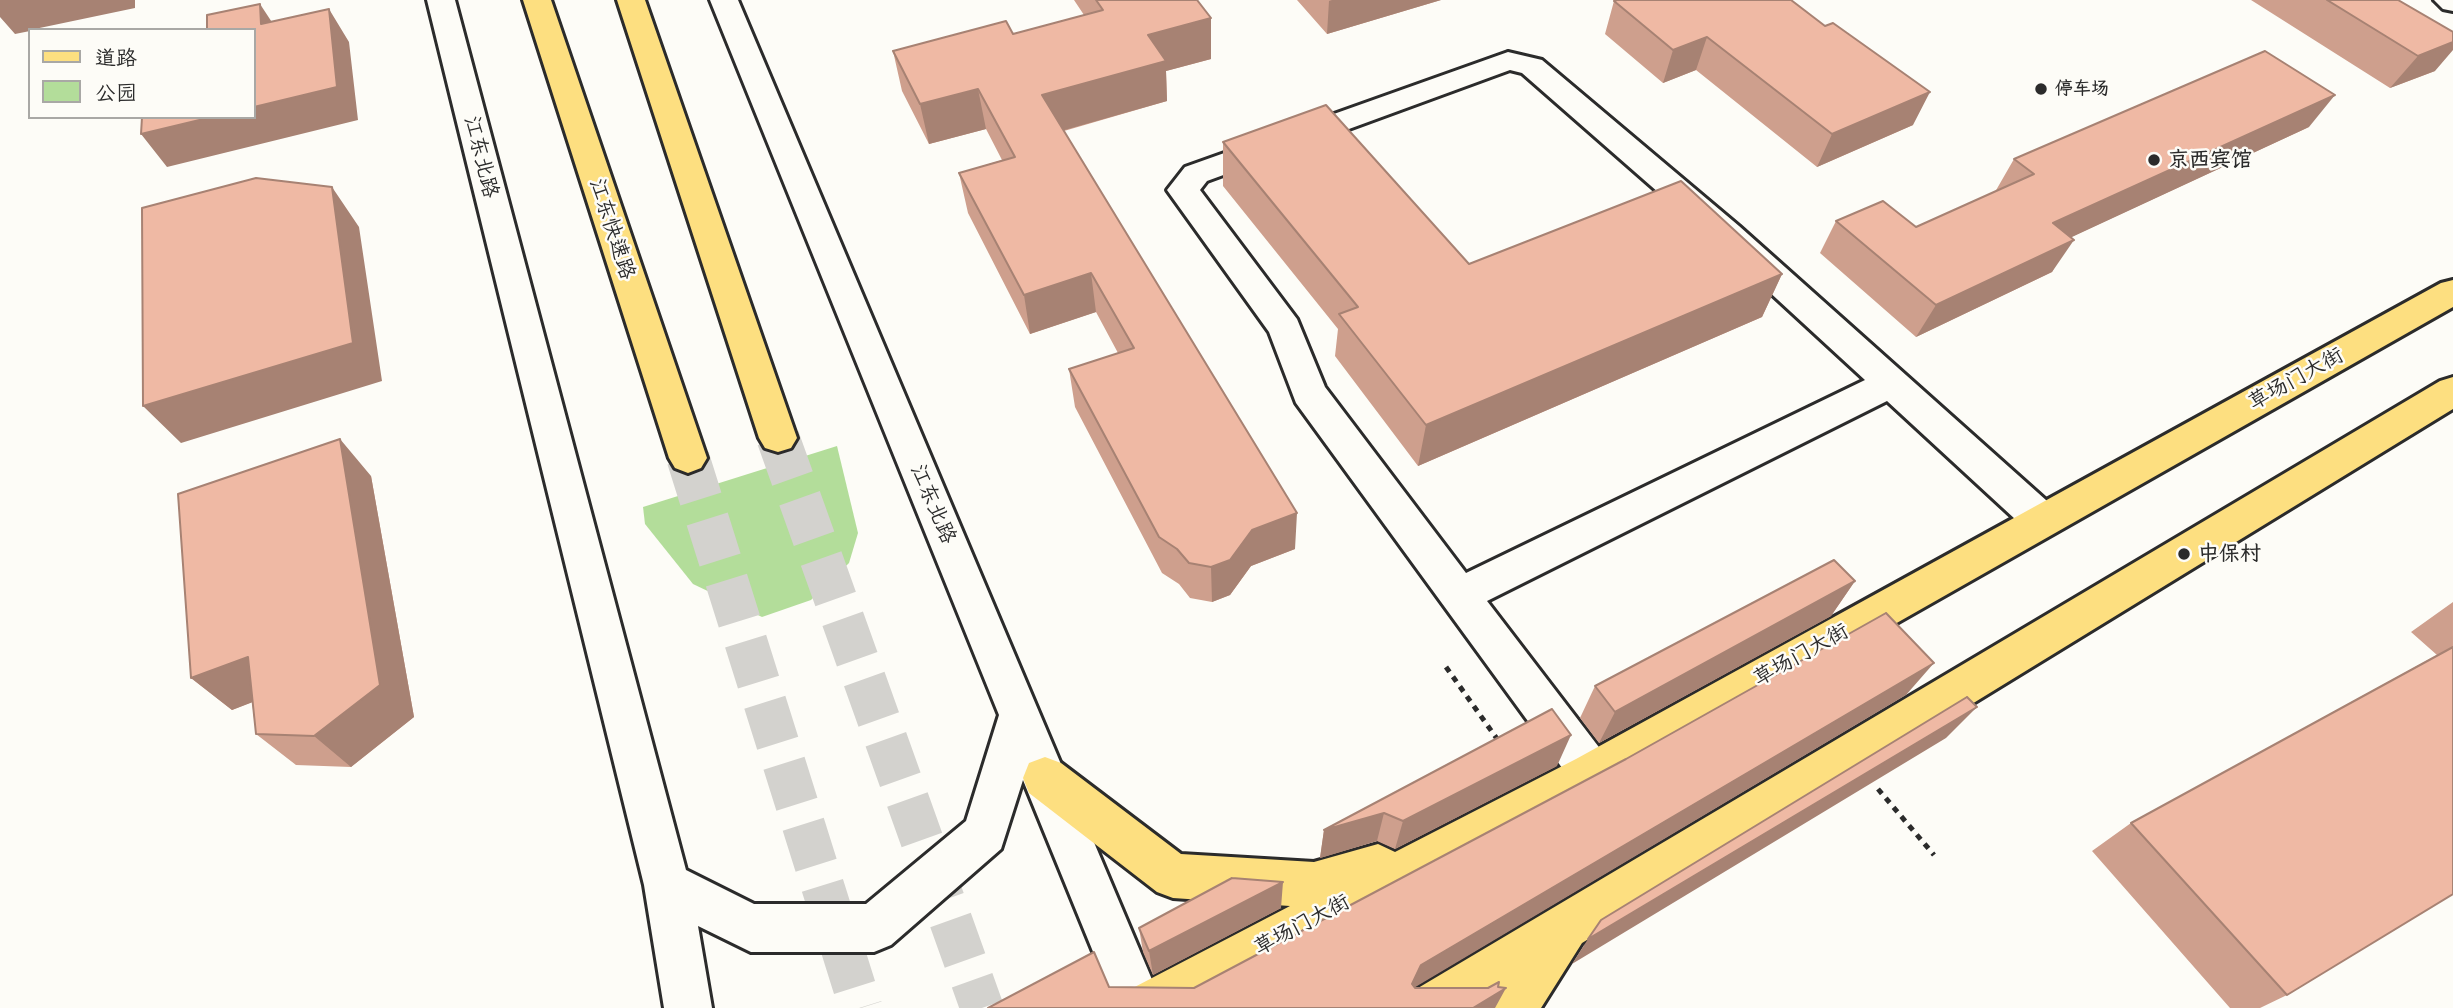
<!DOCTYPE html>
<html>
<head>
<meta charset="utf-8">
<style>
	body { margin:0 }
	#map { position:relative; width:2453px; height:1008px; overflow:hidden; background:#fdfcf7; font-family:"Comic Neue","LXGW WenKai TC",sans-serif }
	canvas { display:block }
	.legend { position:absolute; left:28px; top:28px; width:228px; height:91px; box-sizing:border-box; background:#fdfcf7; border:2px solid #a9a8a5; margin:0; padding:9px 12px; list-style:none; font-size:21px; color:#2b2b2b }
	.legend li { display:flex; align-items:center; gap:14px; height:35px }
	.legend b { width:35px; border:2px solid #a9a8a5 }
</style>
</head>
<body>
<div id="map">
<canvas width="2453" height="1008"></canvas>
<ul class="legend">
<li><b style="height:9px;background:#fddf80"></b>道路</li>
<li><b style="height:19px;background:#b3dd9a"></b>公园</li>
</ul>
</div>
<script>
const ctx = document.querySelector('canvas').getContext('2d');
ctx.lineJoin = 'round';
function fillPath(path, color) {
  ctx.fillStyle = color;
  ctx.fill(path, 'evenodd');
}
function toPath(rows) {
  const path = new Path2D();
  for (const r of rows) {
    path.moveTo(r[0], r[1]);
    for (let i = 2; i < r.length; i += 2) path.lineTo(r[i], r[i + 1]);
  }
  return path;
}
function trace(path, color, width, dash) {
  ctx.strokeStyle = color;
  ctx.lineWidth = width;
  ctx.lineCap = dash ? 'butt' : 'round';
  ctx.setLineDash(dash || []);
  ctx.stroke(path);
}
function label(font, color, halo, rows, align = 'center') {
  ctx.font = font + ' "Comic Neue","LXGW WenKai TC",sans-serif';
  ctx.lineWidth = 5;
  ctx.setLineDash([]);
  ctx.textBaseline = 'middle';
  ctx.strokeStyle = halo;
  ctx.fillStyle = color;
  for (const [text, x, y, turn = 0] of rows) {
    ctx.save();
    ctx.translate(x, y);
    ctx.rotate((+turn || 0) * Math.PI / 180);
    ctx.textAlign = isNaN(turn) ? turn : align;
    if (halo) ctx.strokeText(text, 0, 0);
    ctx.fillText(text, 0, 0);
    ctx.restore();
  }
}
fillPath(toPath([
	[837,446,858,533,849,563,811,600,762,617,693,584,645,524,643,507]
]), '#b3dd9a');
trace(toPath([
	[778,438,982,1008],
	[688,458,861,1008]
]), '#d3d2ce', 43, [43, 21]);
const street = toPath([
	[1508,52,1542,60,1739,226,2056,509,2061,520,2056,531,2042,536,2028,531,1887,401,1487,601,1608,759,1614,773,1608,787,1592,793,1576,787,1296,403,1269,332,1167,190,1185,167,1508,52],
	[1510,70,1522,73,1715,242,1865,380,1466,573,1325,387,1297,319,1200,190,1207,181,1510,70]
]);
const secondary = toPath([
	[427,0,455,0,686,870,754,904,866,904,966,821,999,715,710,0,738,0,1164,1008,1116,1008,1023,780,1001,849,891,945,874,952,751,952,698,926,712,1008,664,1008,644,885,427,0],
	[2434,0,2453,0,2453,11,2443,9,2434,0]
]);
const primary = toPath([
	[2453,280,2453,307,1608,787,1194,1008,1120,1008,1127,991,1290,906,1173,898,1157,892,1029,793,1023,778,1029,763,1045,757,1061,763,1181,854,1314,862,1378,844,1395,852,1576,759,2441,283,2453,280],
	[2453,377,2453,409,1582,943,1541,1008,1488,1008,1492,998,1476,1008,1406,1008,1413,991,2440,381,2453,377]
]);
const highway = toPath([
	[523,0,551,0,707,458,701,468,688,473,675,468,669,458,523,0],
	[617,0,645,0,797,438,791,448,778,452,765,448,759,438,617,0]
]);
trace(street, '#2b2b2b', 6);
trace(secondary, '#2b2b2b', 6);
trace(primary, '#2b2b2b', 6);
trace(highway, '#2b2b2b', 6);
trace(toPath([
	[1446,667,1500,743],
	[1878,789,1934,855]
]), '#2b2b2b', 5, [6, 6]);
fillPath(street, '#fdfcf7');
fillPath(secondary, '#fdfcf7');
fillPath(primary, '#fddf80');
fillPath(highway, '#fddf80');
fillPath(toPath([
	[1074,0,1197,0,1211,18,1211,59,1166,71,1167,101,1064,131,1295,549,1251,566,1230,595,1212,602,1190,598,1179,584,1162,573,1075,407,1069,369,1118,353,1096,312,1030,334,968,213,959,173,1002,160,986,129,929,144,902,91,893,51,1013,34,1084,15],
	[1297,0,1441,0,1327,34],
	[1791,0,1913,125,1817,167,1696,70,1663,83,1605,34,1614,1],
	[2251,0,2398,0,2435,71,2390,88],
	[2309,127,2071,237,2052,272,1916,337,1820,253,1836,221,1916,227,1995,192,2014,159],
	[1223,142,1469,264,1782,274,1762,317,1418,466,1335,356,1338,329,1223,186],
	[371,476,414,717,351,767,296,765,256,734,252,702,232,710,191,678],
	[1855,581,1831,616,1599,743,1580,718,1595,686],
	[2453,602,2453,894,2287,995,2260,1008,2230,1008,2092,851,2131,823,2437,655,2411,632],
	[1557,766,1395,849,1377,841,1320,858,1324,830],
	[1281,908,1153,975,1143,952,1139,928]
]), '#ce9f8d');
fillPath(toPath([
	[0,0,135,0,135,8,30,30,30,31,15,34,0,17],
	[1332,0,1441,0,1327,34,1329,1],
	[260,4,281,36,261,24],
	[329,9,349,42,358,120,167,167,141,134,212,117,254,117,254,107],
	[1211,18,1211,59,1166,71,1167,101,1047,135,1042,95,1148,35],
	[1707,37,1696,70,1663,83,1673,50],
	[2453,42,2453,50,2435,71,2390,88,2418,56],
	[978,89,986,129,929,144,920,104],
	[1930,92,1913,125,1817,167,1832,134],
	[2335,95,2309,127,2031,256,2053,223],
	[332,187,359,227,382,381,181,443,143,406],
	[2074,240,2052,272,1916,337,1936,305],
	[1091,273,1096,312,1030,334,1024,295],
	[1782,274,1762,317,1418,466,1426,425],
	[340,439,371,476,414,717,351,767,314,736],
	[1297,513,1295,549,1251,566,1230,595,1212,602,1211,567,1252,530],
	[1855,581,1831,616,1599,743,1615,712],
	[248,657,287,689,232,710,191,678],
	[1934,663,1906,695,1412,989,1412,984,1421,965],
	[1977,707,1946,738,1572,964,1588,939],
	[1571,735,1557,766,1395,849,1403,821],
	[1384,813,1377,841,1320,858,1324,830],
	[1283,882,1281,908,1153,975,1149,951],
	[1506,988,1495,1008,1473,1008]
]), '#a78273');
const building = toPath([
	[1096,0,1197,0,1211,18,1148,35,1166,61,1042,95,1297,513,1252,530,1230,560,1211,567,1189,563,1177,549,1159,537,1069,369,1134,348,1091,273,1024,295,959,173,1015,157,978,89,920,104,893,51,1006,21,1013,34,1103,10,1096,0],
	[1617,0,1791,0,1825,26,1833,23,1930,92,1832,134,1707,37,1673,50,1614,1,1617,0],
	[2327,0,2398,0,2453,32,2453,42,2418,56,2327,0],
	[260,4,261,24,329,9,337,87,254,107,254,30,207,30,207,15,260,4],
	[2265,51,2335,95,2053,223,2074,240,1936,305,1836,221,1883,201,1916,227,2034,174,2014,159,2265,51],
	[1326,105,1469,264,1681,181,1782,274,1426,425,1339,314,1358,307,1223,142,1326,105],
	[142,117,212,117,141,134,142,117],
	[256,178,332,187,353,343,143,406,142,208,256,178],
	[340,439,380,685,314,736,256,734,248,657,191,678,178,494,340,439],
	[1834,560,1855,581,1615,712,1595,686,1834,560],
	[1886,613,1934,663,1421,965,1412,984,1415,988,1488,988,1499,982,1498,987,1506,988,1473,1008,988,1008,1094,952,1109,987,1194,988,1626,759,1886,613],
	[2453,647,2453,894,2287,995,2131,823,2453,647],
	[1967,697,1977,707,1588,939,1601,920,1967,697],
	[1552,709,1571,735,1403,821,1384,813,1324,830,1552,709],
	[1232,878,1283,882,1149,951,1139,928,1232,878]
]);
fillPath(building, '#efb9a4');
trace(building, '#a78273', 2);
for (const [x, y, r, color] of [
	[2041,89,7,"#2b2b2b"],
	[2154,160,7,"#2b2b2b"],
	[2184,554,7,"#2b2b2b"]
]) {
  const dot = new Path2D();
  dot.arc(x, y, r, 0, 2 * Math.PI);
  ctx.fillStyle = color;
  ctx.fill(dot);
  trace(dot, '#fdfcf7', 2.5);
}
label('bold 18px', '#2b2b2b', '#fdfcf7', [
	["停车场",2055,89]
], 'left');
label('21px', '#2b2b2b', '#fdfcf7', [
	["江东北路",481,157,76],
	["江东快速路",612,229,72],
	["草场门大街",2296,379,-29],
	["江东北路",933,504,67],
	["草场门大街",1801,655,-29],
	["草场门大街",1302,925,-28]
]);
label('bold 21px', '#2b2b2b', '#fdfcf7', [
	["京西宾馆",2168,160],
	["中保村",2198,554]
], 'left');
</script>
</body>
</html>
